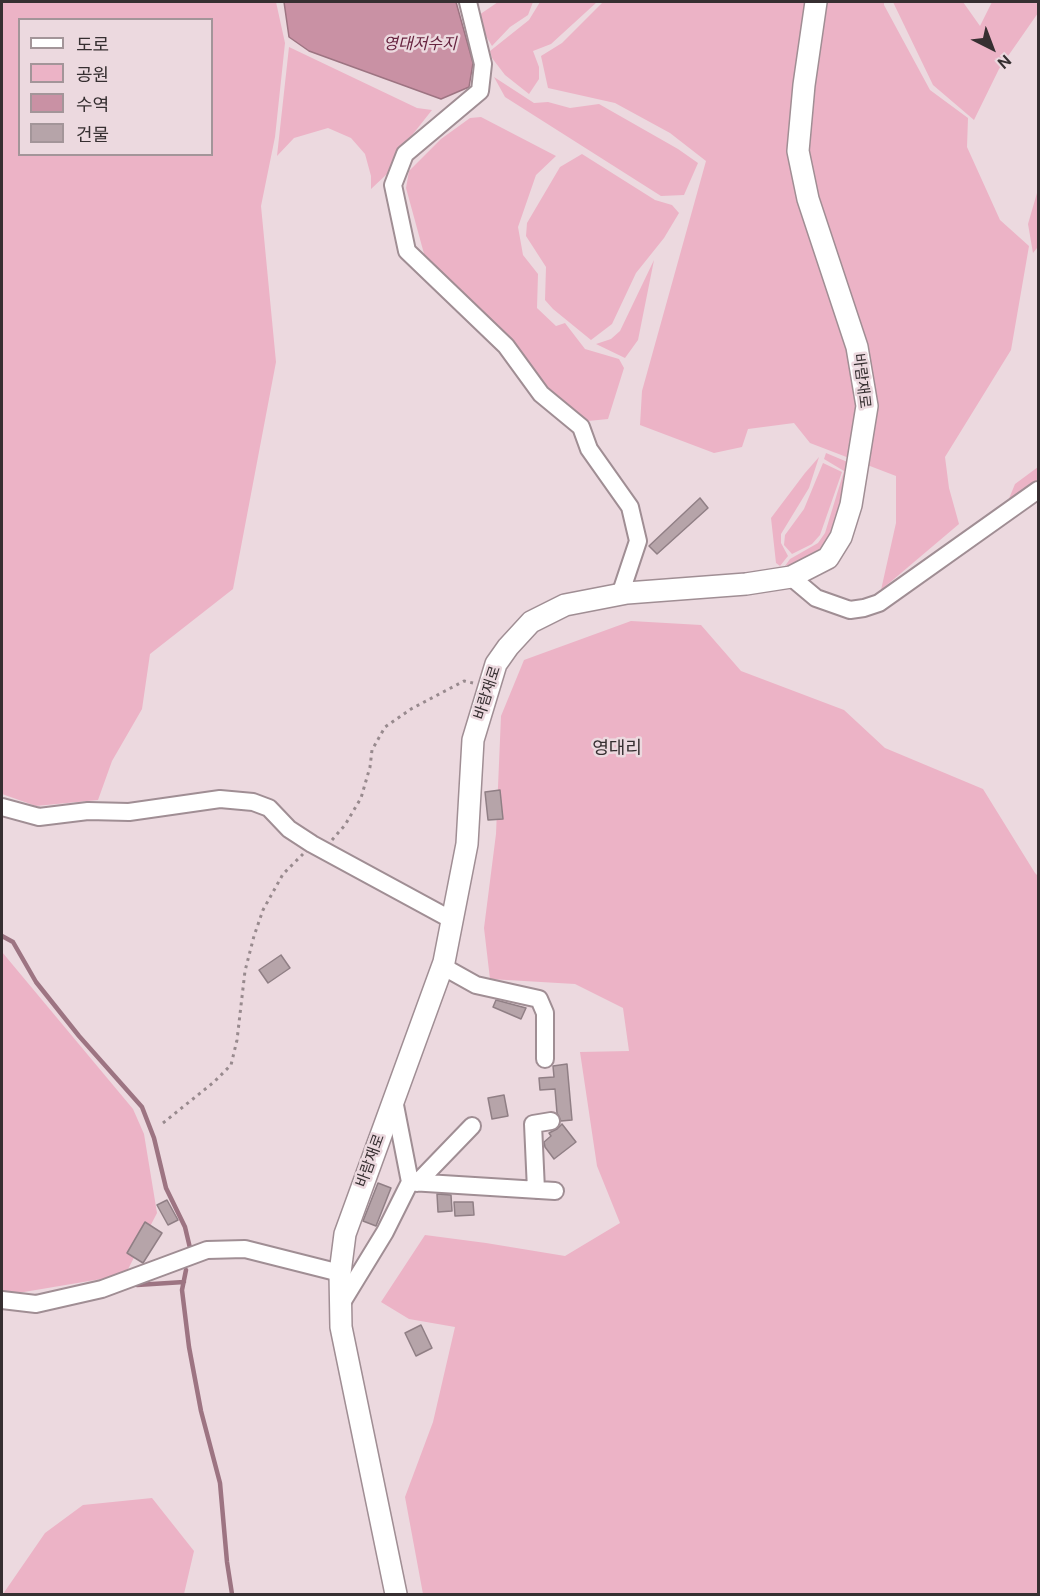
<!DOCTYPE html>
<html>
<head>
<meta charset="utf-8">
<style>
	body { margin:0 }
	#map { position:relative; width:1040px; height:1596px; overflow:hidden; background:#ecd9df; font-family:"DM Sans","Noto Sans KR",sans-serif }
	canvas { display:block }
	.frame { position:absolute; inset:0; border:3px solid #362f31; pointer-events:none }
	.legend { position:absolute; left:18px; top:18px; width:195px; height:138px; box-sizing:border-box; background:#ecd9df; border:2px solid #a39599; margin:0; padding:8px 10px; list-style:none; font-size:18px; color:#362f31 }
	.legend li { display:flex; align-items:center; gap:12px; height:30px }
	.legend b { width:30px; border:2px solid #a39599 }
	.north { position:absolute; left:962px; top:18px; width:60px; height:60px; -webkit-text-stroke:4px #ecd9df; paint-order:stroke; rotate:138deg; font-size:16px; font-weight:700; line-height:24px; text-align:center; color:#362f31 }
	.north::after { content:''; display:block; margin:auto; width:21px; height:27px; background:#362f31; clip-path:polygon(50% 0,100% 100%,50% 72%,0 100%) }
</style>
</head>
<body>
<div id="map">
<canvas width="1040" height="1596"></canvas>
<div class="frame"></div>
<ul class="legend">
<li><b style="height:8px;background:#fff"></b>도로</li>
<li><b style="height:16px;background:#ecb3c6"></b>공원</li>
<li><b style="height:16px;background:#c991a4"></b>수역</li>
<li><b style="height:16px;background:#b6a4a9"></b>건물</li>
</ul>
<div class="north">N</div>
</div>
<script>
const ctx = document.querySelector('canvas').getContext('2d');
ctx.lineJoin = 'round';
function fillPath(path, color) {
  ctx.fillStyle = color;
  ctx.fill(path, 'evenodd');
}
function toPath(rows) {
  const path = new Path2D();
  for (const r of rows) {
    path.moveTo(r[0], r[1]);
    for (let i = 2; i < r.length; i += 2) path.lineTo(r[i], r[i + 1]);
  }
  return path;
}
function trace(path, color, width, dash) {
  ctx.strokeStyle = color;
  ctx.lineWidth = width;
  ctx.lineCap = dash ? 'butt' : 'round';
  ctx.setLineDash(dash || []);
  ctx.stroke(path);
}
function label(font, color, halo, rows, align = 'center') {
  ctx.font = font + ' "DM Sans","Noto Sans KR",sans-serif';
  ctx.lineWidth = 5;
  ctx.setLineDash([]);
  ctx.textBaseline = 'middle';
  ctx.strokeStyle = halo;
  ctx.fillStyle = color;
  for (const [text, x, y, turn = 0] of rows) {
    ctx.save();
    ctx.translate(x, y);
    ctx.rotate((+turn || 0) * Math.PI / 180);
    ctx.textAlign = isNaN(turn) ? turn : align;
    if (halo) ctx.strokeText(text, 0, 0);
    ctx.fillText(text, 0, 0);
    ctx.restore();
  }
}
fillPath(toPath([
	[2,2,276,2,285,43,275,137,261,206,276,362,233,589,150,654,142,709,112,761,98,800,36,806,2,794],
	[20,20,212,20,212,154,20,154],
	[498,2,533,2,528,15,510,27,492,46,480,26,479,15],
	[540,2,597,2,551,44,533,51,539,67,539,79,529,94,505,75,492,58,490,51,529,20],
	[603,2,884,2,884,5,930,90,968,118,967,147,1000,220,1029,246,1011,350,945,457,949,488,959,524,881,590,896,523,896,476,810,443,794,423,748,429,742,447,714,453,640,425,642,391,706,161,670,133,615,103,548,88,541,56,562,43],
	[893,2,963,2,980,26,992,2,1038,2,1038,13,999,69,974,120,933,85],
	[289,47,417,108,432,110,413,134,401,146,387,174,371,189,371,176,365,154,351,138,328,128,294,138,277,156],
	[494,77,534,103,548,102,570,108,599,104,678,149,698,163,684,195,661,196,505,97],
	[481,117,556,156,536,175,518,227,523,255,538,274,537,308,556,326,565,323,585,349,619,359,624,368,608,419,588,421,544,386,499,326,426,261,406,188,409,171,441,139,470,118],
	[582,154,655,200,672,205,679,213,664,238,636,273,612,324,591,340,553,309,545,300,546,267,526,236,527,223,560,167],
	[1038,173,1038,249,1037,248,1033,253,1028,224,1037,193],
	[654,260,638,340,625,358,596,344,611,339,620,331],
	[826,453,850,463,835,529,825,544,813,557,785,566,790,559,818,543,825,533,844,471,824,459],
	[819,457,809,488,781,534,781,543,788,556,780,566,776,563,771,518,805,473],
	[823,463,842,472,820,535,812,544,792,554,784,545,785,535,804,509],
	[1038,467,1038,479,1008,501,1015,484],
	[631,621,701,625,741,671,844,710,885,748,983,789,1035,873,1038,876,1038,1594,423,1594,405,1497,433,1422,455,1327,409,1319,381,1302,425,1235,486,1243,565,1256,620,1223,597,1166,580,1052,629,1051,623,1008,575,984,490,979,484,928,496,834,501,716,524,660],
	[2,952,133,1109,144,1134,157,1213,125,1275,12,1294,2,1291],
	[152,1498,194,1551,184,1594,3,1594,45,1533,83,1505]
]), '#ecb3c6');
const water = toPath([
	[284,2,456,2,473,63,469,87,441,99,309,51,289,37,284,2]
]);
fillPath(water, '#c991a4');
trace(water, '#9d7482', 1.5);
trace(toPath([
	[2,936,13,942,36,982,79,1036,142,1107,154,1138,166,1188,185,1227,190,1248],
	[186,1270,182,1290,189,1347,201,1411,220,1483,227,1562,232,1594],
	[137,1285,184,1282]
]), '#9d7482', 4.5);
const building = toPath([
	[700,498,708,508,657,554,649,546,700,498],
	[500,790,503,819,488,820,485,792,500,790],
	[281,955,290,968,268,983,259,970,281,955],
	[496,1000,526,1008,521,1019,493,1007,496,1000],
	[567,1064,572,1120,561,1121,557,1113,555,1089,540,1090,539,1078,554,1077,553,1066,567,1064],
	[504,1095,508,1116,492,1119,488,1098,504,1095],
	[562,1124,576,1142,554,1159,545,1147,544,1142,551,1136,549,1133,557,1129,562,1124],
	[378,1183,391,1188,376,1226,363,1221,378,1183],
	[437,1194,451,1195,452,1211,438,1212,437,1194],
	[167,1200,178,1220,168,1225,157,1205,167,1200],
	[454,1202,473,1202,474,1215,455,1216,454,1202],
	[145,1222,162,1233,143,1263,127,1253,145,1222],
	[421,1325,432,1348,416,1356,405,1333,421,1325]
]);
fillPath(building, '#b6a4a9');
trace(building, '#907f85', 1.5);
const minor = toPath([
	[468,2,483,64,480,91,405,154,393,185,407,251,506,346,541,394,581,427,589,449,630,507,638,541,620,595],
	[791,577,816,598,850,610,864,608,879,603,1038,490],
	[2,807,39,817,88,811,129,812,220,799,253,802,269,808,289,829,312,844,452,920],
	[442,966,476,985,539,999,545,1013,545,1059],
	[410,1182,555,1191],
	[417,1183,472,1126],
	[536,1190,533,1124,551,1121],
	[2,1300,36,1304,102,1289,207,1250,245,1249,340,1273],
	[341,1304,385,1232,410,1182,394,1100]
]);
const tertiary = toPath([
	[396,1594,341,1327,340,1273,345,1234,444,962,467,844,473,740,496,664,508,647,531,622,565,605,627,593,746,584,791,577,828,558,841,537,851,505,867,406,857,347,808,199,798,151,804,85,816,2]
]);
trace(minor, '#a08e94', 20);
trace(tertiary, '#a08e94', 24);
trace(toPath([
	[332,840,345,825,361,798,370,767,372,750,385,727,411,709,464,681,473,683],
	[163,1123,214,1082,231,1065,237,1040,245,971,254,936,263,910,283,874,303,854]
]), '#988a8e', 3, [3, 4.5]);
trace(minor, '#fff', 16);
trace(tertiary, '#fff', 21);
label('15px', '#362f31', '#ecd9df', [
	["바람재로",861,381,83],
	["바람재로",488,693,-72],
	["바람재로",371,1161,-70]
]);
label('italic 16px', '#672440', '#ecd9df', [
	["영대저수지",420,45]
]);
label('18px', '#362f31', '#ecd9df', [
	["영대리",617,749]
]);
</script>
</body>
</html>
